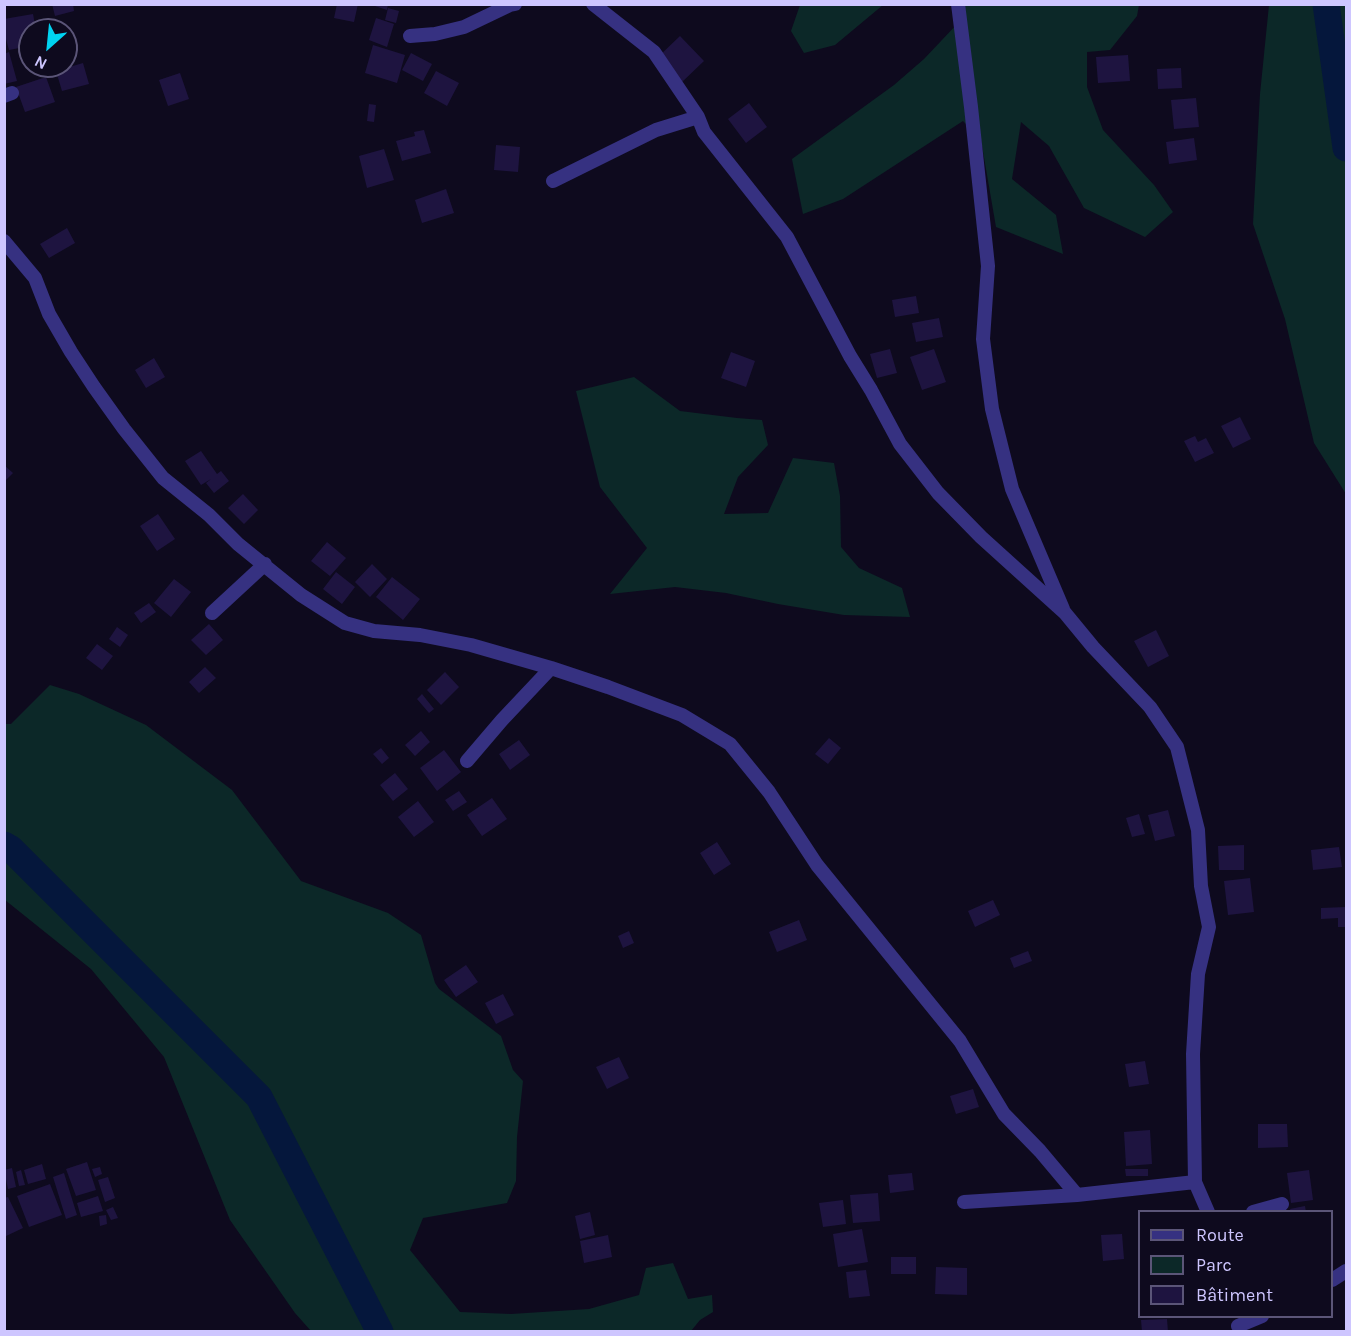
<!DOCTYPE html>
<html>
<head>
<meta charset="utf-8">
<style>
	body { margin:0 }
	#map { position:relative; width:1351px; height:1336px; overflow:hidden; background:#0e0a1e; font-family:Karla,sans-serif }
	canvas { display:block }
	.frame { position:absolute; inset:0; border:6px solid #cec6ff; pointer-events:none }
	.legend { position:absolute; left:1138px; top:1210px; width:195px; height:108px; box-sizing:border-box; background:#0e0a1e; border:2px solid #5b5578; margin:0; padding:8px 10px; list-style:none; font-size:18px; color:#cec6ff }
	.legend li { display:flex; align-items:center; gap:12px; height:30px }
	.legend b { width:30px; border:2px solid #5b5578 }
	.north { position:absolute; left:18px; top:18px; width:60px; height:60px; box-sizing:border-box; background:#0e0a1e; border:2px solid #5b5578; border-radius:50%; rotate:207deg; font-size:16px; font-weight:700; line-height:24px; text-align:center; color:#cec6ff }
	.north::after { content:''; display:block; margin:auto; width:21px; height:27px; background:#00d3f1; clip-path:polygon(50% 0,100% 100%,50% 72%,0 100%) }
</style>
</head>
<body>
<div id="map">
<canvas width="1351" height="1336"></canvas>
<div class="frame"></div>
<ul class="legend">
<li><b style="height:8px;background:#363181"></b>Route</li>
<li><b style="height:16px;background:#0c2828"></b>Parc</li>
<li><b style="height:16px;background:#1e1440"></b>Bâtiment</li>
</ul>
<div class="north">N</div>
</div>
<script>
const ctx = document.querySelector('canvas').getContext('2d');
ctx.lineJoin = 'round';
function fillPath(path, color) {
  ctx.fillStyle = color;
  ctx.fill(path, 'evenodd');
}
function toPath(rows) {
  const path = new Path2D();
  for (const r of rows) {
    path.moveTo(r[0], r[1]);
    for (let i = 2; i < r.length; i += 2) path.lineTo(r[i], r[i + 1]);
  }
  return path;
}
function trace(path, color, width, dash) {
  ctx.strokeStyle = color;
  ctx.lineWidth = width;
  ctx.lineCap = dash ? 'butt' : 'round';
  ctx.setLineDash(dash || []);
  ctx.stroke(path);
}
fillPath(toPath([
	[981,4,1139,5,1137,16,1110,50,1087,52,1087,87,1103,130,1154,185,1173,212,1145,237,1084,208,1049,146,1021,122,1012,179,1056,215,1063,254,996,227,981,140,963,121,843,199,803,214,792,159,894,85,924,59,959,22,960,5],
	[800,5,800,4,883,5,835,45,804,53,791,31],
	[1269,5,1346,5,1346,494,1314,443,1285,319,1253,224,1260,94],
	[634,377,680,411,737,418,762,420,768,445,738,477,724,514,768,513,793,458,834,463,840,496,841,547,859,568,902,588,910,617,844,615,778,604,726,593,675,587,610,594,647,548,600,487,576,391],
	[50,685,79,694,146,725,232,790,301,881,388,913,421,935,435,983,439,989,501,1036,513,1070,523,1081,517,1137,516,1181,507,1203,423,1218,410,1250,460,1312,511,1314,589,1309,639,1295,646,1268,673,1263,688,1299,712,1295,713,1312,700,1320,691,1331,311,1331,295,1313,230,1220,164,1057,91,969,5,900,5,724,11,724]
]), '#0c2828');
trace(toPath([
	[1326,4,1346,148],
	[4,845,11,849,259,1097,380,1332]
]), '#05173c', 27);
fillPath(toPath([
	[52,4,73,4,74,11,55,16],
	[337,4,358,4,354,22,334,18],
	[369,4,388,4,387,10],
	[388,8,399,11,396,23,385,20],
	[33,14,36,30,30,30,30,46,9,50,4,32,4,19],
	[376,18,394,24,387,47,369,40],
	[680,36,704,61,681,83,657,58],
	[373,45,405,55,397,83,365,73],
	[9,52,17,81,4,84,4,54],
	[411,53,432,64,423,81,402,70],
	[1128,55,1130,81,1098,83,1096,57],
	[83,63,89,84,62,91,56,71],
	[1181,68,1182,88,1158,89,1157,69],
	[436,71,459,83,447,106,424,93],
	[180,73,189,99,168,106,159,80],
	[46,77,55,102,25,112,16,87],
	[1196,98,1199,127,1174,129,1171,100],
	[749,103,767,127,746,143,728,119],
	[369,104,376,105,374,122,367,121],
	[424,130,431,153,402,161,396,141,415,136,414,132],
	[1194,138,1197,160,1169,164,1166,142],
	[496,145,520,147,518,172,494,170],
	[384,149,394,180,367,188,359,156],
	[446,189,454,213,422,223,415,200],
	[67,228,75,243,49,258,40,244],
	[916,296,919,313,895,317,892,300],
	[939,318,943,337,916,342,912,323],
	[890,349,897,373,877,378,870,354],
	[934,349,946,382,922,390,910,357],
	[731,352,755,361,746,387,721,378],
	[154,358,165,377,146,388,135,370],
	[1240,417,1251,439,1233,448,1221,426],
	[1195,436,1198,442,1206,438,1214,453,1195,462,1184,441],
	[201,451,217,474,221,471,229,481,214,493,206,483,211,479,201,485,185,461],
	[4,465,13,473,4,482],
	[243,494,258,510,244,524,228,508],
	[158,514,175,539,157,551,140,526],
	[327,542,346,558,330,576,311,561],
	[372,564,387,579,370,597,355,582],
	[336,572,355,587,342,604,323,589],
	[392,577,420,599,403,620,376,597],
	[174,579,191,592,171,617,154,603],
	[149,603,156,612,141,623,134,613],
	[209,624,223,640,206,655,191,640],
	[117,627,128,635,120,647,109,639],
	[1156,630,1169,656,1148,667,1134,641],
	[97,644,113,656,102,670,86,658],
	[205,667,216,678,199,693,189,682],
	[445,672,459,687,441,705,427,690],
	[422,694,434,709,429,713,417,699],
	[421,731,430,742,415,756,405,745],
	[829,738,841,748,828,764,815,754],
	[519,740,530,755,510,770,499,754],
	[381,748,389,758,382,764,373,754],
	[444,750,461,772,437,791,420,768],
	[395,773,408,789,393,801,380,785],
	[459,791,467,802,453,811,445,800],
	[492,798,507,819,482,836,467,815],
	[418,801,434,822,414,837,398,817],
	[1168,810,1175,836,1155,841,1148,815],
	[1139,814,1145,834,1132,837,1126,818],
	[717,842,731,864,714,875,700,853],
	[1244,845,1244,870,1219,870,1218,846],
	[1339,847,1342,867,1313,870,1311,850],
	[1250,878,1254,912,1228,915,1224,881],
	[993,900,1000,915,975,927,968,911],
	[1346,907,1346,927,1338,927,1338,918,1321,919,1321,908],
	[799,920,807,940,777,952,769,932],
	[629,931,634,943,623,948,618,936],
	[1028,951,1032,961,1014,968,1010,958],
	[466,965,478,982,456,997,444,980],
	[503,994,514,1015,496,1024,485,1003],
	[619,1057,629,1078,607,1089,596,1067],
	[1145,1061,1149,1084,1129,1087,1125,1064],
	[973,1089,979,1107,956,1114,950,1096],
	[1258,1124,1287,1124,1288,1147,1258,1148],
	[1150,1130,1152,1164,1126,1166,1124,1132],
	[87,1162,96,1190,76,1196,66,1169],
	[42,1164,46,1179,28,1184,24,1170],
	[100,1167,102,1174,95,1177,92,1169],
	[12,1168,16,1187,8,1189,4,1170],
	[1125,1169,1148,1169,1148,1176,1126,1176],
	[21,1170,25,1185,19,1186,16,1172],
	[1309,1170,1313,1200,1291,1203,1287,1173],
	[64,1173,77,1215,66,1219,53,1177],
	[912,1173,914,1190,890,1193,888,1175],
	[108,1177,115,1198,105,1202,98,1180],
	[50,1184,62,1215,29,1227,17,1196],
	[878,1193,880,1221,853,1223,850,1195],
	[98,1196,103,1211,81,1217,77,1203],
	[8,1197,23,1228,4,1237,4,1198],
	[843,1200,846,1224,823,1227,819,1203],
	[1305,1206,1306,1212,1291,1212,1290,1209],
	[113,1207,118,1218,111,1220,106,1210],
	[590,1212,595,1235,580,1239,575,1216],
	[106,1215,107,1224,100,1226,99,1216],
	[862,1229,868,1262,838,1267,833,1234],
	[1122,1234,1124,1259,1103,1261,1101,1235],
	[608,1235,612,1257,584,1263,580,1241],
	[891,1257,916,1257,916,1274,891,1274],
	[936,1267,967,1268,967,1295,935,1294],
	[866,1270,870,1296,849,1298,846,1272],
	[1167,1319,1168,1332,1142,1332,1141,1320]
]), '#1e1440');
trace(toPath([
	[593,4,654,52,698,117,704,132,787,237,850,356,871,390,900,444,938,493,981,537,1065,613,1093,647,1150,707,1177,747,1198,830,1201,886,1209,927,1198,974,1193,1054,1195,1182,1208,1212],
	[958,4,971,107,988,266,983,339,992,409,1012,489,1063,609],
	[410,36,435,34,464,27,510,5,515,4],
	[4,96,12,93],
	[553,181,656,130,698,117],
	[4,241,35,278,49,314,71,352,94,387,124,429,163,478,209,515,238,544,301,595,345,623,374,631,420,635,471,645,551,668,608,687,682,715,730,744,769,792,817,865,960,1041,1004,1114,1040,1151,1077,1195],
	[212,613,265,564],
	[467,761,502,720,551,668],
	[964,1202,1077,1195,1195,1182],
	[1253,1212,1282,1204],
	[1332,1280,1346,1271],
	[1238,1326,1262,1316]
]), '#363181', 14);
</script>
</body>
</html>
